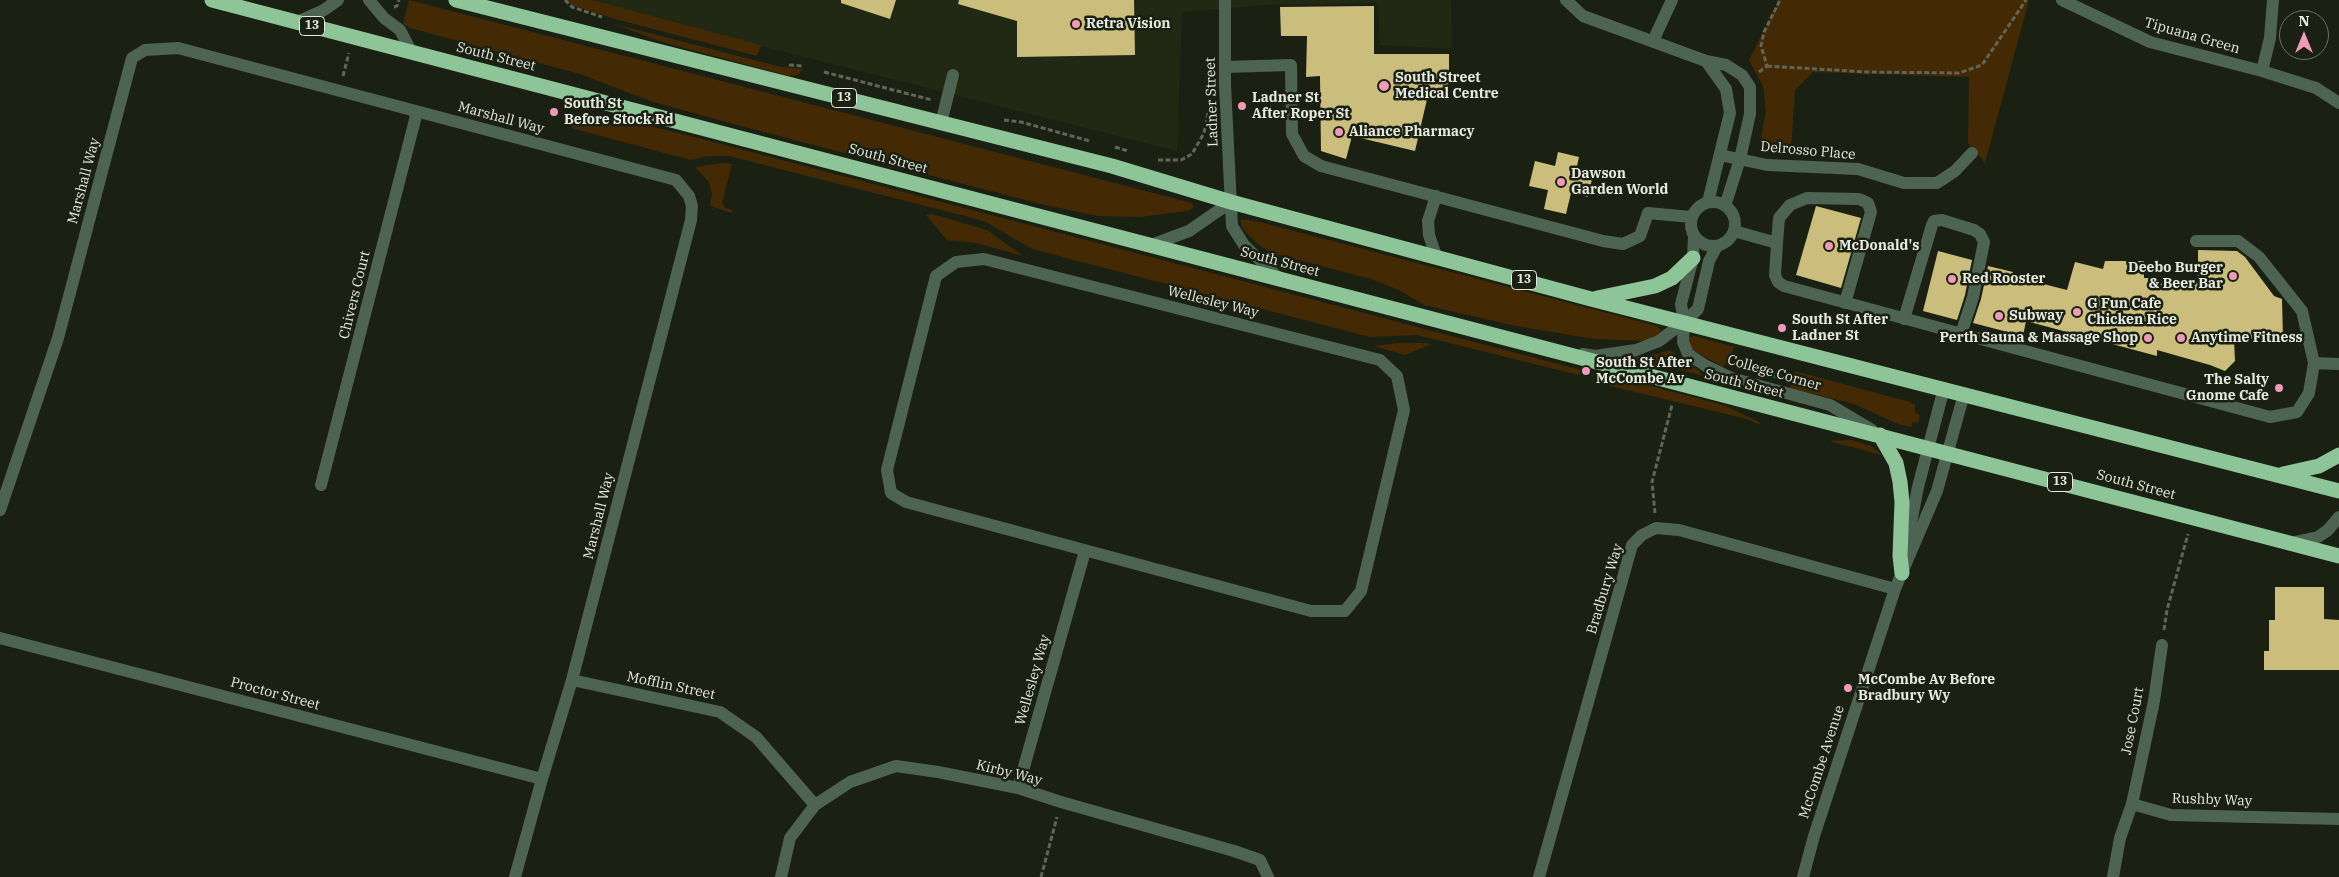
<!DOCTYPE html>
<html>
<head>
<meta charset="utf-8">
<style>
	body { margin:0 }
	#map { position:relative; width:2339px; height:877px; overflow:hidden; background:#1b2112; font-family:"IBM Plex Serif",serif }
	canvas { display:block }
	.north { position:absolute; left:2279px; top:10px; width:50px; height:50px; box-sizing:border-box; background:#1b2112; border:1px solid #6c7164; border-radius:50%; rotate:0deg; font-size:14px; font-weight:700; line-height:20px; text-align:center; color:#e5e9df }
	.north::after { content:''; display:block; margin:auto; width:18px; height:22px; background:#ef9ab9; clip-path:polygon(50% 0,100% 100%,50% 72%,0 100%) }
</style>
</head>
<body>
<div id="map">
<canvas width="2339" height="877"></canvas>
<div class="north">N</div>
</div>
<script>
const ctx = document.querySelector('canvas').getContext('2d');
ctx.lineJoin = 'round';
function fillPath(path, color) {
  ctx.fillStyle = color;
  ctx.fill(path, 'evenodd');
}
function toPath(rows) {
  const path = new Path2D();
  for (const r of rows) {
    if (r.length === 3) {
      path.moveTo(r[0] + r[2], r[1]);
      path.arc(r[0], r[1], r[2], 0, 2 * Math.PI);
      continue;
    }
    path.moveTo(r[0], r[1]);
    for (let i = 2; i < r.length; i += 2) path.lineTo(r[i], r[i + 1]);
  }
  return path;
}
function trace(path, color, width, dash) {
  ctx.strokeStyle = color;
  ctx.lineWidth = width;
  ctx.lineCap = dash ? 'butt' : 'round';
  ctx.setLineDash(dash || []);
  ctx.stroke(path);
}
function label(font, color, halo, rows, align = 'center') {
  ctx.font = font + ' "IBM Plex Serif",serif';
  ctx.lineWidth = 5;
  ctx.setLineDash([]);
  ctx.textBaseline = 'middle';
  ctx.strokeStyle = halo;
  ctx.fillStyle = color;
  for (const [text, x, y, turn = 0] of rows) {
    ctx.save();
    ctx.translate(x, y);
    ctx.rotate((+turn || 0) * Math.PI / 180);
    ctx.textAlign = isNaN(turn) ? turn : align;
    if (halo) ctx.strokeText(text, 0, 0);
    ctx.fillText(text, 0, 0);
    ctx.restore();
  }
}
fillPath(toPath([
	[579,0,1451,0,1452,49,1380,45,1378,3,1266,5,1182,12,1177,151]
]), '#212813');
fillPath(toPath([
	[409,0,1192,203,1194,208,1187,211,1140,217,1097,216,1041,204,775,135,653,102,580,74,410,28,403,24],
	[568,0,592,0,761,45,757,56,615,19,572,5],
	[1779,0,2029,0,1985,163,1968,143,1969,77,1813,72,1795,90,1791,149,1769,149,1761,139,1766,110,1763,86,1749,60],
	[614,24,781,67,803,69,798,75,789,76,662,42],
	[574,116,609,125,650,126,698,138,1581,370,1579,375,1417,335,1370,337,1032,249,986,222,965,216,729,156,709,156,691,160,571,128],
	[722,163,732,164,722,203,725,208,732,210,732,213,710,206,712,194,709,182,695,167],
	[932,214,987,230,1023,256,976,243,947,240,926,215],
	[1241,219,1260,222,1657,326,1661,330,1660,335,1645,341,1595,339,1516,326,1424,305,1399,290,1371,279,1275,254,1262,247,1249,236,1241,226],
	[1694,336,1734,347,1728,361,1723,367,1691,349,1687,339],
	[1399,343,1424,343,1432,344,1405,355,1374,346],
	[1670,350,1698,370,1704,376,1629,357,1658,354],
	[1795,371,1910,402,1915,405,1915,413,1920,415,1918,423,1913,422,1911,427,1898,424,1854,404,1790,388],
	[1605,374,1726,406,1761,423,1757,424,1747,419,1610,386,1603,382],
	[1851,440,1871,446,1882,455,1829,441]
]), '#432a04');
trace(toPath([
	[1740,364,1782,378]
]), '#006857', 5.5);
fillPath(toPath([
	[841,0,896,0,890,19,841,3],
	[959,0,1134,0,1135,55,1017,57,1017,21,958,4],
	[1374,6,1374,54,1449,54,1449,95,1428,95,1415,151,1352,136,1346,159,1321,151,1320,76,1306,77,1307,36,1281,36,1280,7],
	[1558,152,1579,157,1575,175,1592,179,1588,197,1571,193,1566,214,1544,209,1548,190,1529,186,1535,161,1555,166],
	[1816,206,1861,218,1841,288,1796,275],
	[2198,250,2237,251,2245,257,2274,296,2282,299,2283,338,2234,339,2235,361,2225,371,2210,365,2157,350,2157,356,2026,321,2023,336,1973,323,1981,299,1988,266,2013,272,2012,276,2067,290,2075,262,2103,269,2105,261,2144,261,2144,278,2157,278,2157,283,2198,283],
	[1938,251,1972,260,1965,295,1957,320,1923,311],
	[2275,587,2324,587,2324,619,2339,620,2339,670,2264,670,2264,651,2269,651,2269,620,2275,620]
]), '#cbbe7c');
trace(toPath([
	[565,0,572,7,602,17],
	[394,7,397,6,399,0],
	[789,65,803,66],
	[1767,66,1867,72,1959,73,1982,65,2026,0],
	[824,72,932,100],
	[1759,72,1767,66,1761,46,1764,32,1780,0],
	[343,76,349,53],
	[1004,120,1021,122,1090,141],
	[1115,147,1128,151],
	[1158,160,1181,160,1192,154,1204,133,1209,109],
	[1655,513,1652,482,1672,405],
	[2164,630,2167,610,2188,534],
	[1041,877,1057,817]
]), '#606558', 3, [5, 2.5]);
trace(toPath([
	[369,0,384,18,400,30,412,53],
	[1225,0,1225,85,1232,226,1244,245,1280,279],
	[1566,0,1583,16,1706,61,1726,65,1742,75,1750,87,1750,114,1740,159,1725,206],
	[2062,0,2150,42,2262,71],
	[2273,0,2270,38,2262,71,2316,88,2339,103],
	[297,22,324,10,338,0],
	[1653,41,1672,0],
	[1706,61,1726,89,1730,113,1708,202],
	[1225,67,1291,65,1292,134,1304,156,1321,166,1603,241,1623,244,1640,236,1648,213,1691,217],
	[941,123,953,75],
	[1720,155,1767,165,1858,169,1904,183,1937,183,1955,171,1972,153],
	[1436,196,1428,221,1429,235,1436,256],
	[1713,224,22],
	[1734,231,1777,243,1775,275,1778,282,1784,286,2270,417,2297,412,2309,393,2314,363,2302,311,2259,257,2238,241,2196,241],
	[1694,236,1693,258,1681,304,1684,322,1683,342,1688,354,1706,366,1731,378,1830,405,1872,430],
	[1777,243,1779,218,1790,205,1807,198,1859,199,1868,203,1871,212,1845,303],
	[1151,245,1189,231,1231,202],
	[984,259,1380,360,1397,376,1404,410,1361,591,1345,611,1311,611,906,502,891,493,887,470,936,276,956,262,984,259],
	[1904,319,1932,225,1934,221,1942,220,1974,230,1980,234,1984,242,1973,297,1961,334],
	[1583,354,1595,356,1636,350,1659,341,1684,322,1698,309,1709,261,1717,246],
	[2314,363,2339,364],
	[321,485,417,112],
	[0,510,58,338,132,58,145,50,178,48,676,180,689,196,692,206,691,220,572,680,542,779,515,877],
	[2290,543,2318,537,2328,530,2339,517],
	[1906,548,1918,487,1944,388],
	[0,638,542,779],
	[572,680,720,712,756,737,815,805],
	[1018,788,1085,551],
	[2132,804,2171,815,2339,819],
	[781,877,790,838,815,805,850,782,896,766,938,772,1018,788,1061,802,1234,851,1260,860,1268,877],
	[1539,877,1632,545,1642,535,1656,528,1679,530,1895,589],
	[1803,877,1814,836,1895,589,1937,491,1964,394],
	[2113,877,2120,838,2132,804,2154,701,2162,645]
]), '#4e6452', 12);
trace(toPath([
	[212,0,2339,556],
	[456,0,1112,166,1231,202,1591,299,2339,491],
	[1597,298,1655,286,1672,278,1693,258],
	[1880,435,1896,463,1900,482,1902,502,1900,556,1902,573],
	[2283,474,2319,466,2339,455]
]), '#8dc598', 15);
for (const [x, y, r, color] of [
	[1076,24,5,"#ef9ab9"],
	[1384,86,6,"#ef9ab9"],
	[1242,106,5,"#ef9ab9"],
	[554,112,5,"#ef9ab9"],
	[1339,132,5,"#ef9ab9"],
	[1561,182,5,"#ef9ab9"],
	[1829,246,5,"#ef9ab9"],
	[2233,276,5,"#ef9ab9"],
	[1952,279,5,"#ef9ab9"],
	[2077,312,5,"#ef9ab9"],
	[1999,316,5,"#ef9ab9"],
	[1782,328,5,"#ef9ab9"],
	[2148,338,5,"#ef9ab9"],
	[2181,338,5,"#ef9ab9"],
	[1586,371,5,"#ef9ab9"],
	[2279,388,5,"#ef9ab9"],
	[1848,688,5,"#ef9ab9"]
]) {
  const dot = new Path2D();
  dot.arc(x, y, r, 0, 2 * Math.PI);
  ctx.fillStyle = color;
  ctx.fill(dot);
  trace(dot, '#1b2112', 2);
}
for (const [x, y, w] of [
	[312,26,25],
	[844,98,25],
	[1524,280,25],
	[2060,482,25]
]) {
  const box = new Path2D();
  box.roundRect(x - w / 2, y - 9.5, w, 19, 4);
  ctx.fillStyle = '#1b2112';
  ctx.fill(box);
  trace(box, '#e5e9df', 1);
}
label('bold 12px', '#e5e9df', null, [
	["13",312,26],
	["13",844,98],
	["13",1524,280],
	["13",2060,482]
]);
label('bold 14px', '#e5e9df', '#1b2112', [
	["Retra Vision",1086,24],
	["South Street",1395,78],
	["Medical Centre",1395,94],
	["Ladner St",1252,98],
	["After Roper St",1252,114],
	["South St",564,104],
	["Before Stock Rd",564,120],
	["Aliance Pharmacy",1349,132],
	["Dawson",1571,174],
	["Garden World",1571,190],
	["McDonald's",1839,246],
	["Deebo Burger",2223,268,"right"],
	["& Beer Bar",2223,284,"right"],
	["Red Rooster",1962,279],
	["G Fun Cafe",2087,304],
	["Chicken Rice",2087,320],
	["Subway",2009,316],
	["South St After",1792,320],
	["Ladner St",1792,336],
	["Perth Sauna & Massage Shop",2138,338,"right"],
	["Anytime Fitness",2191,338],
	["South St After",1596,363],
	["McCombe Av",1596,379],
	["The Salty",2269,380,"right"],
	["Gnome Cafe",2269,396,"right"],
	["McCombe Av Before",1858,680],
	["Bradbury Wy",1858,696]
], 'left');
label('14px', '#e5e9df', '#1b2112', [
	["Tipuana Green",2192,36,16],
	["South Street",496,57,14],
	["Ladner Street",1212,102,-92],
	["Marshall Way",501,118,15],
	["Delrosso Place",1808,151,5],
	["South Street",888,159,15],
	["Marshall Way",84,181,-75],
	["South Street",1280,262,15],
	["Chivers Court",355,295,-76],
	["Wellesley Way",1213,302,14],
	["College Corner",1774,373,16],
	["South Street",1744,384,14],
	["South Street",2136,485,15],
	["Marshall Way",599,516,-76],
	["Bradbury Way",1605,589,-73],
	["Wellesley Way",1033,680,-74],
	["Mofflin Street",671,686,12],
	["Proctor Street",275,694,15],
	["Jose Court",2133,721,-79],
	["McCombe Avenue",1822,762,-72],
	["Kirby Way",1009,773,14],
	["Rushby Way",2212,800,2]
]);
</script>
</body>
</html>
